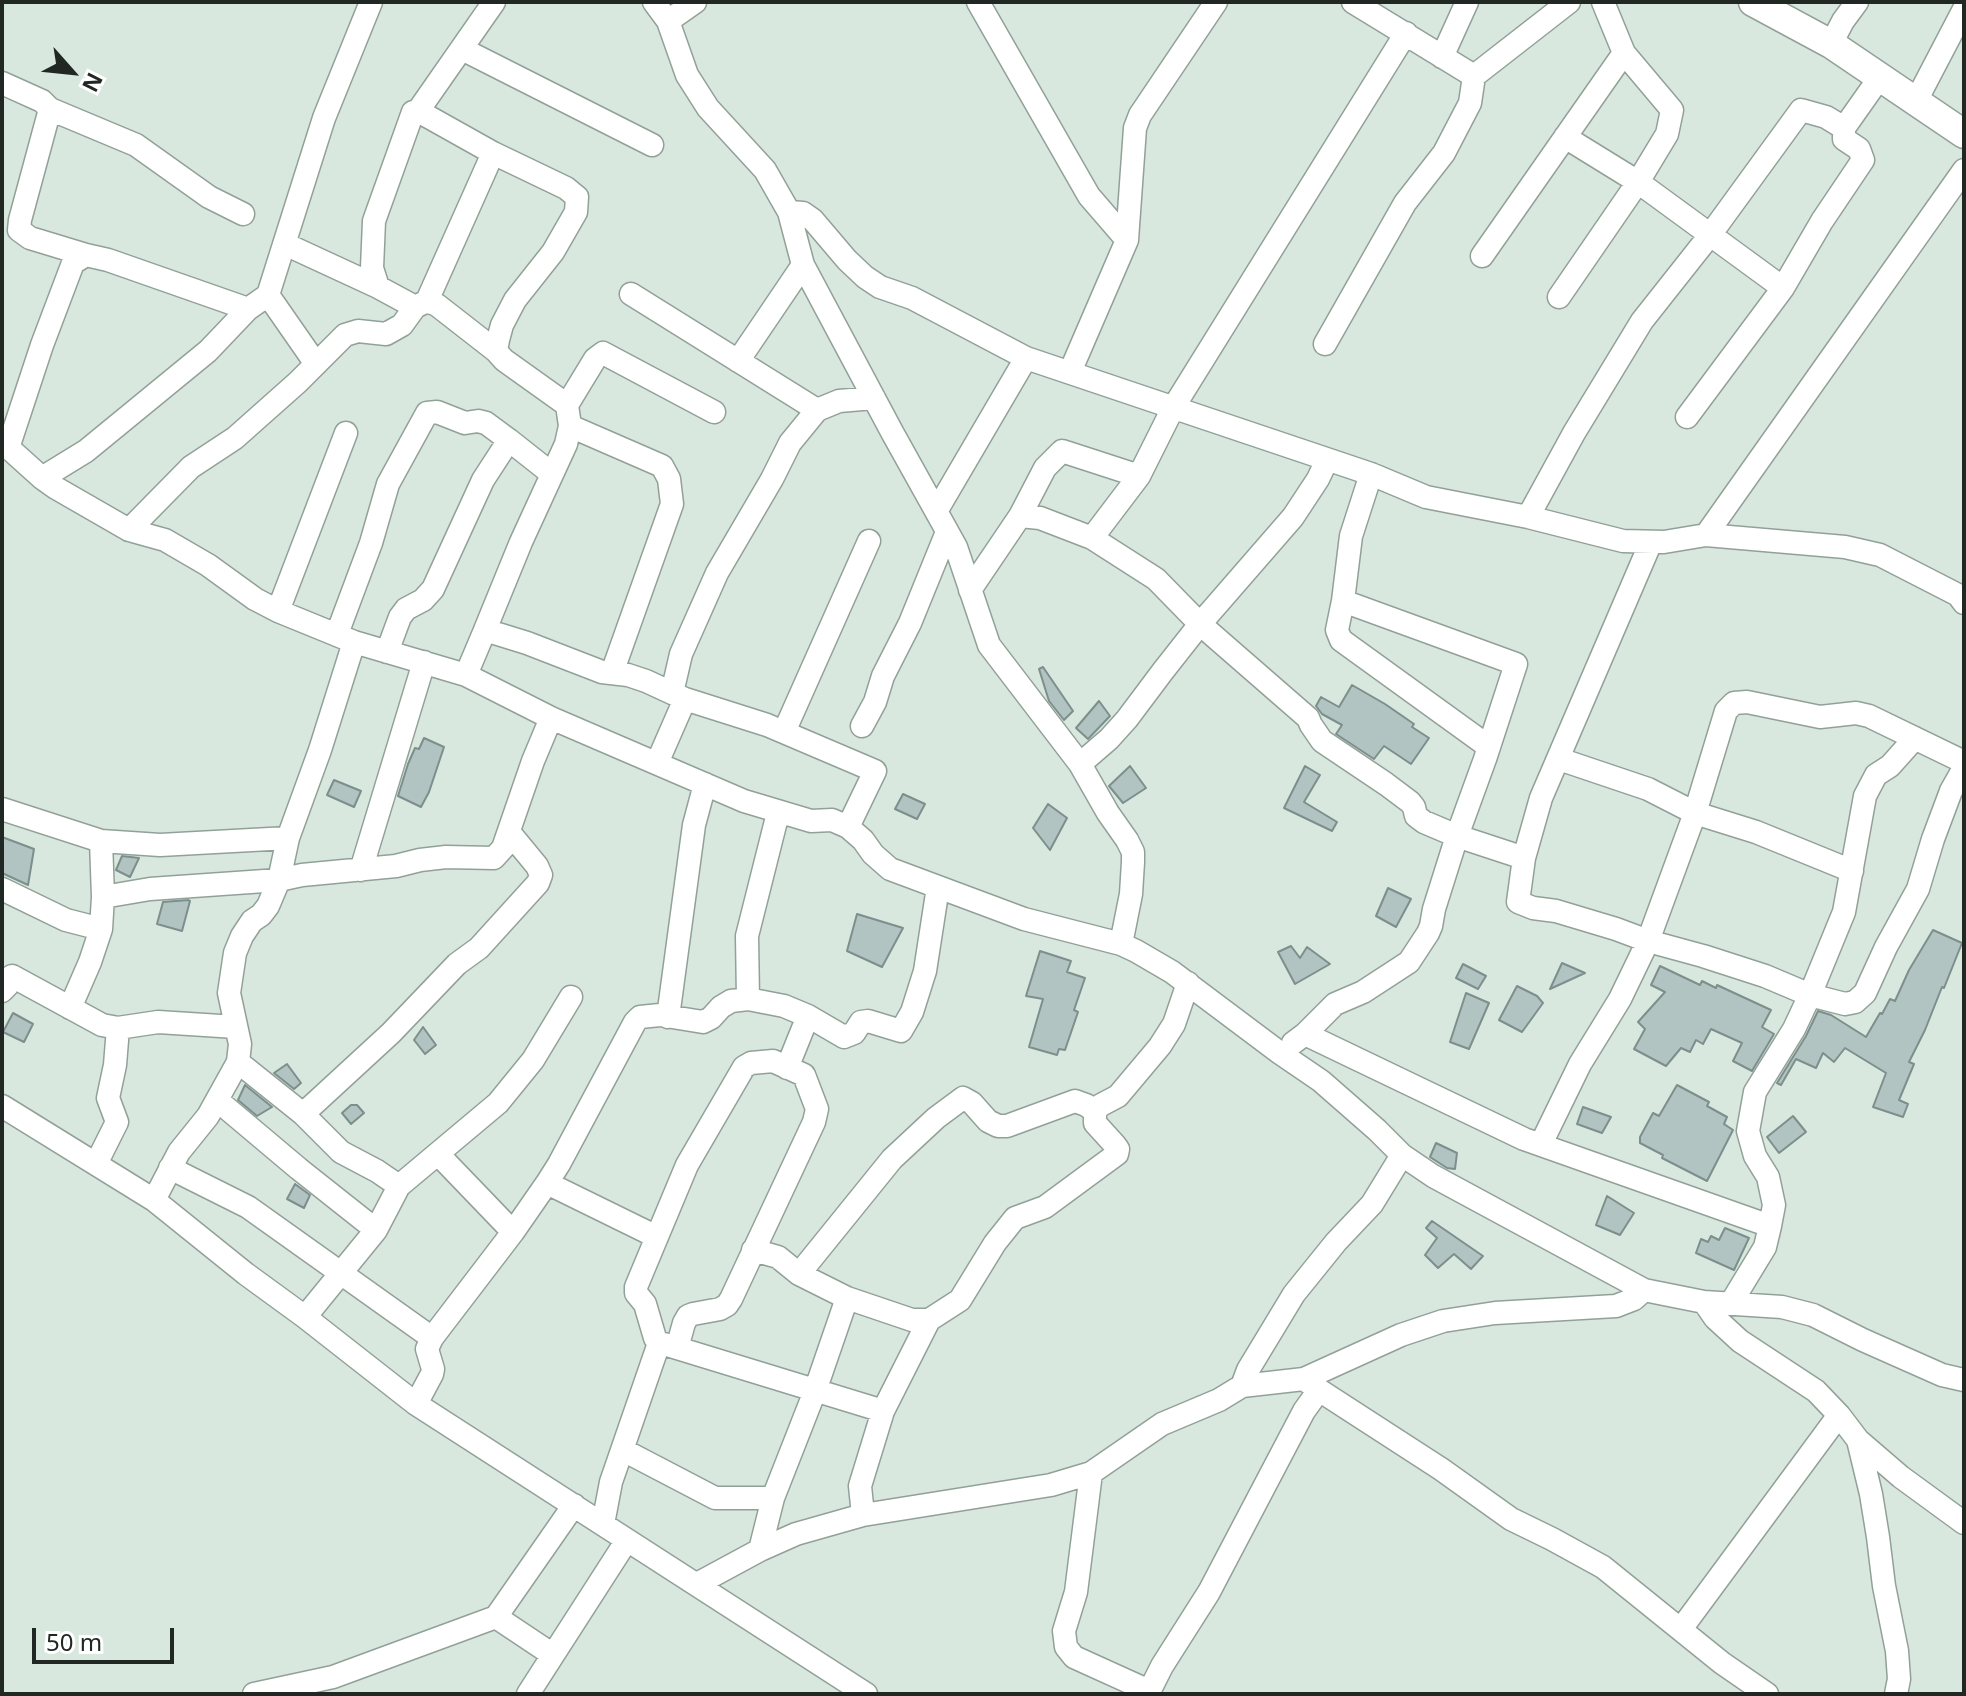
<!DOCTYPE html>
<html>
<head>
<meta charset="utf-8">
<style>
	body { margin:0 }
	#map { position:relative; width:1966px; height:1696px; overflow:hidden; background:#d9e8df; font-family:"Noto Sans",sans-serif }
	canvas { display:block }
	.frame { position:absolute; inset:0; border:4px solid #212723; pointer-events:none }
	.north { position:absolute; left:32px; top:32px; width:80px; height:80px; -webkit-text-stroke:6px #fff; paint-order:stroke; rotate:117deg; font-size:22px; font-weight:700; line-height:32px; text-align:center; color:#212723 }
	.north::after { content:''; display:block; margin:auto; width:28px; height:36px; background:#212723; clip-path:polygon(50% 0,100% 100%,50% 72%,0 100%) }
	.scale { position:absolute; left:32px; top:1628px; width:142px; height:36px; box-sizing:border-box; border:4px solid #212723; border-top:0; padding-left:10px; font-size:24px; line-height:28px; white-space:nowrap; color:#212723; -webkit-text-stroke:6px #fff; paint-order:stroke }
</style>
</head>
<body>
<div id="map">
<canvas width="1966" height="1696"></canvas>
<div class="frame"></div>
<div class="north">N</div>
<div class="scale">50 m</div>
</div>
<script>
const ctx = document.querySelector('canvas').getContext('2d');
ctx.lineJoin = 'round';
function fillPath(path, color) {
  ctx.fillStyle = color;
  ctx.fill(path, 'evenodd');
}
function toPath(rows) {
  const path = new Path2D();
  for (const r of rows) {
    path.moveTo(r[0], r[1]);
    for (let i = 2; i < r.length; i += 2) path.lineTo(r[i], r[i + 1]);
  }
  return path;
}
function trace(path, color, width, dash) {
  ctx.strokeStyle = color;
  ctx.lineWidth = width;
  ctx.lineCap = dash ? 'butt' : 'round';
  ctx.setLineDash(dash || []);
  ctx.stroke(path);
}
const building = toPath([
	[1043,667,1073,711,1064,720,1049,701,1039,669,1043,667],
	[1352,685,1385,704,1414,724,1412,727,1429,738,1411,764,1384,746,1374,759,1336,734,1342,725,1322,714,1316,706,1321,697,1339,707,1352,685],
	[1099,701,1110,716,1088,739,1076,728,1099,701],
	[424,738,444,747,429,792,421,807,398,796,408,764,415,748,419,749,424,738],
	[1130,766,1146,788,1123,803,1109,786,1130,766],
	[1305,766,1320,775,1304,802,1337,822,1332,831,1284,808,1305,766],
	[334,780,361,791,354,807,327,795,334,780],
	[903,794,925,804,917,819,895,809,903,794],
	[1048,804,1067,818,1050,850,1033,828,1048,804],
	[2,837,34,849,28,885,2,873,2,837],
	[122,856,139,858,130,877,116,870,122,856],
	[1388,888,1411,899,1396,927,1376,916,1388,888],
	[188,900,190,901,182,931,157,924,163,902,188,900],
	[857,914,903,928,882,967,847,951,857,914],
	[1933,930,1962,943,1944,988,1942,987,1925,1030,1909,1062,1914,1064,1899,1100,1908,1104,1903,1117,1873,1107,1886,1073,1845,1048,1834,1062,1823,1053,1816,1068,1796,1059,1781,1085,1777,1083,1806,1036,1818,1011,1831,1015,1866,1037,1880,1013,1882,1014,1890,999,1895,1001,1909,970,1933,930],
	[1291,946,1300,958,1307,947,1330,964,1295,984,1278,952,1291,946],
	[1040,951,1071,961,1067,972,1085,978,1074,1010,1078,1012,1065,1050,1059,1049,1057,1055,1029,1047,1043,999,1026,996,1040,951],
	[1562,963,1585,973,1550,989,1562,963],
	[1463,964,1486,976,1478,989,1456,978,1463,964],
	[1660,966,1700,985,1702,981,1716,988,1717,985,1771,1010,1762,1027,1774,1034,1752,1071,1733,1061,1742,1043,1711,1029,1703,1044,1696,1040,1690,1052,1681,1048,1666,1066,1634,1049,1645,1029,1638,1022,1665,992,1651,985,1660,966],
	[1517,986,1537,996,1543,1003,1522,1032,1499,1020,1517,986],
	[1466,993,1489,1003,1469,1049,1450,1042,1466,993],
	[13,1013,33,1024,24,1042,3,1032,13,1013],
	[423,1027,436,1045,425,1054,414,1040,423,1027],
	[287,1064,301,1083,294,1089,274,1073,287,1064],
	[245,1085,272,1107,257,1116,238,1100,245,1085],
	[1677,1085,1709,1102,1707,1106,1727,1117,1724,1124,1733,1130,1707,1181,1662,1158,1663,1155,1640,1143,1640,1137,1653,1113,1659,1116,1677,1085],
	[351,1105,357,1105,364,1113,351,1124,342,1113,351,1105],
	[1583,1107,1611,1117,1602,1133,1577,1124,1583,1107],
	[1793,1116,1806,1132,1779,1153,1767,1137,1793,1116],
	[1436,1143,1457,1153,1455,1169,1447,1168,1430,1157,1436,1143],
	[295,1184,310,1195,304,1208,287,1199,295,1184],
	[1607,1196,1634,1213,1620,1235,1596,1225,1607,1196],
	[1432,1221,1483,1256,1471,1269,1454,1254,1438,1268,1425,1255,1437,1238,1426,1228,1432,1221],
	[1725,1228,1749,1238,1734,1270,1696,1253,1701,1239,1708,1242,1711,1236,1719,1240,1725,1228]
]);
fillPath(building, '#b1c4c1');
trace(building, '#7d8f8c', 2);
const minor = toPath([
	[654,2,668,21,687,75,708,108,765,170,789,212,803,265,892,432,956,547,989,645,1080,764,1108,813,1127,840,1133,852,1133,862,1131,894,1121,944],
	[978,2,1089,196,1127,240],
	[1353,2,1474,76],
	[668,21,695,2],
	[1831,44,1843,21,1857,2],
	[462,49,652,145],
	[1442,57,1467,2],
	[2,83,42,101,50,109,20,220,19,230,30,238,86,255],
	[1916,101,1964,9],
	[50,109,136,145,209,197,243,214],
	[418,111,494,2],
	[1565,137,1638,182,1783,288],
	[789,212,803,213,813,220,847,260,865,277,880,287,912,298,1026,358,1371,474,1426,497,1528,517,1623,541,1664,542,1706,535,1845,547,1880,555,1958,595,1964,603],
	[285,244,378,287,415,307],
	[1482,256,1624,53],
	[378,287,372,268,374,221,413,112,418,111,493,153,566,188,577,197,576,212,553,252,515,300,502,325,498,340,496,351,504,360,567,405,570,426,566,444,521,542,485,630],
	[631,294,817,410],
	[268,295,316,364],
	[1559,297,1638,182,1667,134,1672,110,1624,53,1603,2],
	[427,301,493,153],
	[1325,344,1405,203,1444,153,1470,103,1474,76,1569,2],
	[738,361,803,265],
	[1070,372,1127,240,1135,128,1140,115,1216,2],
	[567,405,595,359,603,353,714,412],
	[1687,417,1783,288,1822,221,1863,160,1859,149,1844,139,1844,128,1880,77],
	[570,426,662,466,669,479,672,504,612,673],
	[2,442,42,478,56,488,129,530,165,540,208,565,255,599,278,611,354,642,466,675,551,718,744,801,811,821,832,820,848,827,863,840,873,854,890,869,1024,919,1121,944,1136,951,1172,972,1280,1053,1321,1081,1377,1130,1402,1155,1433,1176,1644,1290,1704,1302,1782,1307,1813,1315,1863,1340,1942,1375,1964,1380],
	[8,448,42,345,73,263,86,255,108,260,248,309],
	[42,478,86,451,208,351,248,309,268,295,324,118,371,2],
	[937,510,1026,358],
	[1020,516,1045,468,1062,451,1139,476],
	[1528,517,1574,433,1642,321,1710,235,1801,110,1826,117,1844,128],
	[129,530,191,467,235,438,298,382,345,335,358,331,386,334,402,325,415,307,427,301,437,305,496,351],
	[1706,535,1964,170],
	[1092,538,1139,476,1173,408,1406,33],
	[1651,542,1541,798,1524,858,1518,902,1533,908,1556,911,1616,929,1648,941,1703,956,1765,976,1810,995,1844,912,1865,796,1876,775,1890,766,1915,738],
	[970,590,1020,516,1040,518,1092,538,1156,579,1200,624,1308,718,1311,725,1322,741,1386,784,1410,802,1414,807,1416,816,1424,822,1457,836,1524,858],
	[1343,601,1337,630,1341,640,1489,747],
	[278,611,346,433],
	[337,634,371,543,388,484,427,413,437,412,465,423,478,421,486,423,509,440],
	[387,652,400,617,406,609,423,600,433,589,483,480,509,440,552,474],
	[466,675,485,630,527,643,602,672,628,675,646,681,685,699,767,725,875,771,848,827],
	[672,693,681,654,717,573,772,479,790,443,817,410,839,401,874,398],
	[862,726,875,702,883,676,910,623,947,532],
	[784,732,869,541],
	[1559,759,1648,789,1695,813,1756,832,1852,871],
	[657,763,685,699],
	[1080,764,1109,739,1127,719,1163,671,1200,624,1293,517,1318,479,1327,460],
	[2,809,101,841,160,845,288,838],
	[101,841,103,897],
	[361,870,424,662],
	[2,889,66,920,101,929],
	[2,991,7,986,12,976,102,1025,118,1028,158,1022,236,1027],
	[748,999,747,936,778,813],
	[70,1008,90,962,101,929,103,897,150,889,279,880,302,875,396,866,420,860,446,857,494,858,503,848,533,761,551,718],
	[668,1017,694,825,705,784],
	[1305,1034,1335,1004,1363,992,1409,962,1428,933,1431,926,1434,909,1457,836,1485,759,1516,664,1343,601,1351,536,1371,474],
	[1293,1043,1305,1034,1524,1139,1770,1226,1765,1247,1731,1303],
	[238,1062,303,1114,341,1152,377,1171,399,1186],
	[787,1068,808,1016],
	[217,1100,299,1169,376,1230],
	[2,1106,154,1200,246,1274,305,1317,416,1404,866,1694],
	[303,1114,391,1033,457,964,479,948,538,883,541,875,537,866,509,832],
	[1541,1144,1580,1064,1620,999,1648,941,1695,813,1726,711,1734,703,1747,702,1820,717,1856,713,1869,716,1964,762],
	[438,1154,513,1232],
	[96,1164,117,1122,108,1098,115,1065,118,1028],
	[170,1168,248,1207,432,1338],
	[154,1200,179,1152,208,1116,238,1062,240,1044,229,993,235,953,242,936,252,921,261,915,268,906,279,880,288,838,320,750,354,642],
	[1770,1226,1774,1205,1768,1177,1755,1156,1748,1131,1755,1092,1794,1029,1810,995,1845,1004,1855,1002,1865,993,1886,947,1918,889,1933,839,1951,791,1964,768],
	[657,1237,547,1183,559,1164,635,1022,640,1017,660,1015,703,1022,711,1018,721,1007,731,1001,748,999,784,1006,808,1016,844,1037,854,1033,861,1022,868,1021,901,1031,912,1012,925,971,938,887],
	[753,1250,778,1257,799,1274,847,1298,912,1320,929,1320],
	[799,1274,892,1159,936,1118,963,1098,972,1103,988,1121,998,1126,1007,1126,1075,1101,1086,1105,1095,1111],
	[1704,1302,1715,1318,1740,1341,1816,1391,1839,1415,1858,1440,1871,1494,1878,1537,1884,1586,1897,1651,1899,1679,1896,1694],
	[305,1317,376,1230,399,1186,498,1103,533,1060,571,997],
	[664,1344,883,1411],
	[1242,1386,1248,1370,1294,1294,1336,1242,1372,1204,1402,1155],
	[1319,1390,1441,1469,1511,1519,1552,1539,1603,1567,1722,1663,1767,1694],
	[416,1404,432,1374,433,1369,427,1349,432,1338,513,1232,547,1183],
	[1858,1440,1901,1477,1964,1523],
	[623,1450,715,1498,773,1498],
	[1091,1473,1076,1592,1064,1631,1066,1647,1074,1657,1149,1691],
	[863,1515,860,1486,883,1411,929,1320,960,1300,995,1243,1015,1218,1045,1207,1117,1154,1118,1149,1115,1145,1095,1123,1095,1111,1101,1105,1118,1096,1160,1046,1174,1024,1188,983],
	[603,1524,611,1482,659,1343,655,1338,645,1304,636,1293,636,1287,687,1165,744,1067,751,1063,773,1061,804,1075,817,1109,814,1122,731,1299,727,1305,720,1309,693,1314,688,1316,684,1323,677,1348],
	[760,1550,773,1498,815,1391,847,1298],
	[697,1584,760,1550,796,1534,863,1515,1051,1485,1091,1473,1162,1424,1219,1400,1242,1386,1304,1379,1401,1335,1443,1321,1495,1313,1616,1306,1634,1299,1644,1290],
	[496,1617,553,1655],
	[1681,1629,1839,1415],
	[254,1694,333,1677,496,1617,574,1505],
	[528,1694,627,1540],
	[1148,1694,1162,1666,1209,1592,1304,1411,1319,1390,1308,1382]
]);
const tertiary = toPath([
	[1753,2,1831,44,1964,134]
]);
trace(minor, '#92a198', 25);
trace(tertiary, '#92a198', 31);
trace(minor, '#fff', 22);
trace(tertiary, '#fff', 28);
</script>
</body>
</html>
